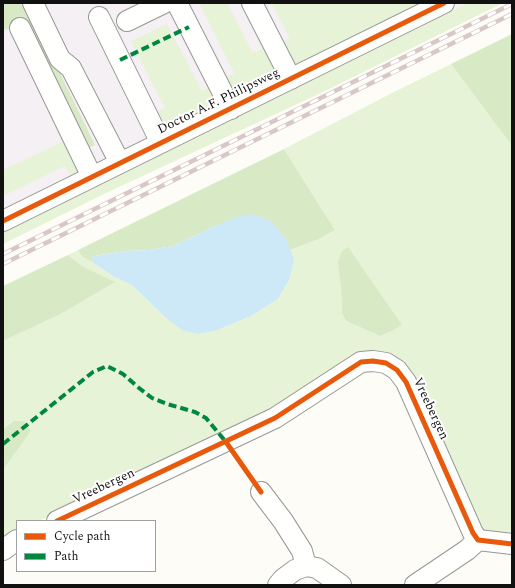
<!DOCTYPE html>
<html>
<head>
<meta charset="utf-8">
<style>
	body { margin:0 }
	#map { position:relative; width:515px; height:588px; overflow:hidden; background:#fdfcf7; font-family:Spectral,serif }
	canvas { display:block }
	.frame { position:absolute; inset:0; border:4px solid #111; pointer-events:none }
	.legend { position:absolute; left:16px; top:520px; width:140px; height:52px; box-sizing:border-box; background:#fff; border:1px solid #a0a0a0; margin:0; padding:5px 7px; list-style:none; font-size:12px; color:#111 }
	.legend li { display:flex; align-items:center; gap:8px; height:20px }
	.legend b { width:20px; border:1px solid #a0a0a0 }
</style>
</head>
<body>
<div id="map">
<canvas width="515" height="588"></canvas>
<div class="frame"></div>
<ul class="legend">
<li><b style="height:5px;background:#e8590c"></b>Cycle path</li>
<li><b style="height:5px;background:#00873e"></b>Path</li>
</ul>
</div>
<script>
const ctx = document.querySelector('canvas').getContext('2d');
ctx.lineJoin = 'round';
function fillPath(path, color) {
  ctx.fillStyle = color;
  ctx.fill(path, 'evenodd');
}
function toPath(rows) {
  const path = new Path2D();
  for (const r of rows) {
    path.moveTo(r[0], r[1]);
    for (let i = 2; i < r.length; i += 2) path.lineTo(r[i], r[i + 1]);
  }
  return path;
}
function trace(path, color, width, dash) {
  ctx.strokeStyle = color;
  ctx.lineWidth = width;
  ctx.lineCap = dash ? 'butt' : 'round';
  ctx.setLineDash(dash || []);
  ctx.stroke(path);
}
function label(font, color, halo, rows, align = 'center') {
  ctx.font = font + ' Spectral,serif';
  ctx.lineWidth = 4;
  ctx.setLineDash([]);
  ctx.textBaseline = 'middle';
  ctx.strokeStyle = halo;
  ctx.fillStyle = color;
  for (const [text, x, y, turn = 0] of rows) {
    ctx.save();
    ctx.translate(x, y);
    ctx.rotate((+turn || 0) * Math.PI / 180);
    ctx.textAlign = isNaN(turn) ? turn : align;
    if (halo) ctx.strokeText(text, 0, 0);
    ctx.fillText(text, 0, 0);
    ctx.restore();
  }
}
fillPath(toPath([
	[3,3,482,3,3,237]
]), '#f5f0f3');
fillPath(toPath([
	[199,3,227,3,253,53,267,47,274,66,274,72,242,87,235,89,224,78,234,73],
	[271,3,416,3,416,6,297,64,288,62,280,44,290,38],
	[468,3,503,3,323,92,106,193,3,244,3,233,52,207,323,73],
	[167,24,202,91,211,86,214,93,213,104,211,107,175,125,166,125,159,119,155,112,165,108,131,41],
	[451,64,512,146,512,538,484,533,395,358,266,414,39,521,17,521,17,531,3,540,3,470,31,431,12,421,3,429,3,341,61,314,114,282,82,266,68,255,78,250,84,257,113,276,132,285,165,317,198,334,215,331,251,316,278,299,289,280,292,270,294,259,290,250,319,239,335,230,284,149,390,94],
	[341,288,380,336,346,321,342,313],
	[59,128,79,173,71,177,65,166,3,196,3,170,62,142,57,129]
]), '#e7f3d7');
fillPath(toPath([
	[3,3,26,3,95,145,88,148,24,24,5,30,3,26],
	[512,34,512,146,451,64],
	[284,149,335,230,319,239,290,250,286,239,215,226,173,246,149,250,126,251,94,256,92,258,92,262,83,257,78,250],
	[348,247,402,325,391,331,380,336,346,321,342,313,341,288,338,262,342,251],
	[68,255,82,266,115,282,61,314,3,341,3,286],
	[13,421,24,421,31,431,3,470,3,429]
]), '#d8eac5');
fillPath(toPath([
	[253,214,271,221,286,239,294,259,292,270,289,280,278,299,251,316,215,331,198,334,182,330,165,317,132,285,113,276,92,262,92,258,94,256,126,251,149,250,173,246,215,226,240,216]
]), '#cde8f7');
const minor = toPath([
	[33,3,60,59,71,68,120,163],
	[177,3,231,109],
	[252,3,291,79],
	[99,17,161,143],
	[127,21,164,3],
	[20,28,92,177],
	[3,221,444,3],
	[261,492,283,521,302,551,306,566],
	[57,521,275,418,361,362,373,361,386,363,397,370,406,382,473,533,478,540,512,544],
	[3,550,17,540],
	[278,585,283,579,295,570,306,566,317,568,341,585],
	[415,585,467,550,478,540]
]);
trace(minor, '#979795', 22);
trace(minor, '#fffffe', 20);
const rail = toPath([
	[3,254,512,4],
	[3,264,512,14]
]);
trace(rail, '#d9c6c7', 4.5);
trace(rail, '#fff', 3, [9]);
trace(toPath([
	[120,60,189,27],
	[3,444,93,372,107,366,123,374,139,388,152,398,167,404,195,412,206,418,226,442]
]), '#00873e', 4, [8, 4]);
trace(toPath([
	[3,221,444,3],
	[226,442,261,492],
	[57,521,275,418,361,362,373,361,386,363,397,370,406,382,473,533,478,540,512,544]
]), '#e8590c', 5);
label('13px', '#111', '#fff', [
	["Doctor A.F. Philipsweg",219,102,-26],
	["Vreebergen",430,409,65],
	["Vreebergen",104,487,-25]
]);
</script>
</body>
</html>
